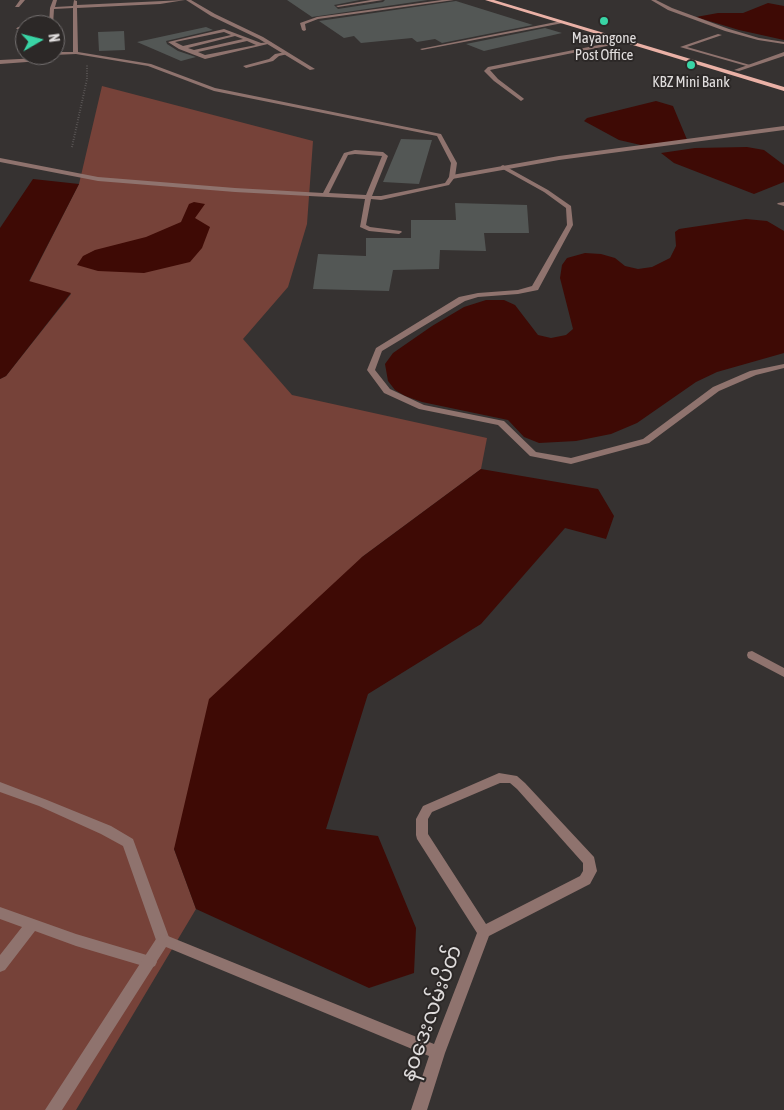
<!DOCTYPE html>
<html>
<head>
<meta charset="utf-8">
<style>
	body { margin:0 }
	#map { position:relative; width:784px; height:1110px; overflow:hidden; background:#363231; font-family:"Asap Condensed",sans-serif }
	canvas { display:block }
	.north { position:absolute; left:15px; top:15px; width:50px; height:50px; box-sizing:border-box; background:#2c2827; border:1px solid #747070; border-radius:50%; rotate:82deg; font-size:14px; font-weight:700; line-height:20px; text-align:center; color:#e0dddd }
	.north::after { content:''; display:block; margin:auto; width:18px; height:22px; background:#39d4a5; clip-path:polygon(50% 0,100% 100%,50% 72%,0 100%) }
</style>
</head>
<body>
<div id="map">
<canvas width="784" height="1110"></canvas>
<div class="north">N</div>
</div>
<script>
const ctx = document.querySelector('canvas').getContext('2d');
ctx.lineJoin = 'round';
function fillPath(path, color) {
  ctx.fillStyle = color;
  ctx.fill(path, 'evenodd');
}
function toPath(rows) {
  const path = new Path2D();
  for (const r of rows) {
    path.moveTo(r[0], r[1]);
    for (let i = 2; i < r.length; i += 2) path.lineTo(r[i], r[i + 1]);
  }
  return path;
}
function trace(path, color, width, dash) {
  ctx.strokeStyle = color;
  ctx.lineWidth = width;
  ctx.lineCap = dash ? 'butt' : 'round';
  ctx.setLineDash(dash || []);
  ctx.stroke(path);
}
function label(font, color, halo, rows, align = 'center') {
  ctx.font = font + ' "Asap Condensed","Noto Sans Myanmar",sans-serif';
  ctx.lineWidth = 4;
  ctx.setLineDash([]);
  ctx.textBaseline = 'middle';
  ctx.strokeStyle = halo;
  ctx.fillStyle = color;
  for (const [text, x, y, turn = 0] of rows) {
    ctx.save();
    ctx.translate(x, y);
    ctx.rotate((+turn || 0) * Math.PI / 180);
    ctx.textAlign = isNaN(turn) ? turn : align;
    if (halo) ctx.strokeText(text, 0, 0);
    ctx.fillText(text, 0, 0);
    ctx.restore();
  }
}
fillPath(toPath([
	[102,86,313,141,307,224,288,287,243,339,292,395,487,438,481,469,362,557,174,849,196,909,76,1110,0,1110,0,379,6,376,71,294,29,282,79,184]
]), '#764239');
fillPath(toPath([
	[768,3,784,6,784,40,739,30,696,17,718,13,743,13],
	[656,101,673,106,688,142,645,146,619,140,584,121,587,118],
	[747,147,764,150,784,165,784,182,754,194,674,163,661,153,695,148],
	[33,179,79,184,29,281,71,293,6,376,0,379,0,228],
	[194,202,205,204,195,218,210,227,202,248,190,262,144,273,98,271,77,265,83,256,95,250,146,237,181,222,189,204],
	[746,219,767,221,784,231,784,353,717,372,696,382,637,423,611,434,576,441,539,443,524,437,508,420,422,402,405,396,395,390,388,381,385,364,393,353,432,326,464,307,486,300,504,300,515,305,538,335,551,338,566,335,573,329,560,278,562,265,567,258,585,253,601,254,615,258,625,266,638,269,652,267,670,258,676,246,675,232,679,229],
	[481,469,598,489,614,516,606,539,565,528,481,624,368,694,326,829,378,836,416,928,414,973,369,988,196,909,174,849,209,699,362,557]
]), '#3e0a05');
fillPath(toPath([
	[287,0,360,0,334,5,338,9,383,2,385,0,428,0,312,17],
	[456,1,533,25,442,43,435,39,417,42,412,38,361,43,354,36,344,38,319,21],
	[206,27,213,30,166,41,167,44,178,51,196,57,181,61,137,42],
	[545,28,562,33,484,51,466,44],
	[124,31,125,50,99,51,98,32],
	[401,139,432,140,419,184,383,182],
	[455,203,527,205,529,233,484,233,486,251,440,250,439,269,393,270,389,291,313,289,318,254,366,256,366,238,411,238,411,220,456,220]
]), '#535755');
trace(toPath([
	[72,147,87,79,87,65]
]), '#757171', 2, [0.5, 2]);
fillPath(toPath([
	[20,0,25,0,19,7,15,7,20,0],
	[53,0,57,0,55,7,73,6,74,0,77,1,77,5,185,0,160,4,77,8,78,52,151,64,215,88,441,134,457,163,455,177,449,185,381,200,371,199,366,225,370,227,401,231,402,232,399,234,369,231,360,227,365,199,235,192,98,181,0,162,0,158,98,177,235,188,323,193,344,153,355,150,383,152,388,156,372,196,381,196,445,183,449,177,451,163,437,136,214,91,148,66,76,54,53,55,55,55,55,52,73,52,73,8,54,9,53,25,49,25,50,8,53,0],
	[355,154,382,156,366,195,329,193,348,155,355,154],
	[651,0,656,0,672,8,729,29,759,38,784,42,784,44,758,40,725,31,668,10,651,0],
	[18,27,25,27,25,29,16,29,18,27],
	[224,29,261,43,270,42,272,43,205,59,179,49,168,42,224,29],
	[224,32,231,35,183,46,175,42,224,32],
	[235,36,243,39,194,50,188,48,235,36],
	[247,41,256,45,205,55,198,52,247,41],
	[718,34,722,35,687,47,750,65,750,67,680,47,718,34],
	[286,52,288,54,279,56,273,61,246,68,243,66,269,59,275,54,286,52],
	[43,55,50,55,40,61,0,64,0,60,39,58,43,55],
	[503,165,548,190,571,206,573,225,538,290,518,294,478,297,465,301,382,351,375,370,390,389,424,405,504,421,536,452,571,458,643,439,713,387,750,371,784,364,784,368,756,375,719,391,649,443,571,464,530,456,498,425,419,409,384,393,367,370,376,348,459,297,478,293,518,290,532,286,567,225,566,208,544,192,501,168,501,166,503,165],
	[752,651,784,668,784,677,748,658,747,655,748,652,752,651],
	[0,782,47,800,111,826,133,839,170,940,168,944,163,946,158,944,156,940,123,846,101,834,39,806,0,792,0,782],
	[0,907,76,934,150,956,155,958,157,962,155,966,150,968,76,946,35,931,5,970,0,972,0,955,22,927,0,919,0,907]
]), '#8f736e');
fillPath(toPath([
	[186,0,191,0,215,14,263,37,315,69,310,70,259,39,211,16,186,0],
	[371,0,383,0,338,7,336,6,371,0],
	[442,0,454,0,318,19,305,24,306,30,304,31,302,30,300,23,317,17,442,0],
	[561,21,563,23,422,50,420,49,561,21],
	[624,40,626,42,490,70,498,79,523,98,524,99,521,101,494,81,484,71,488,67,624,40],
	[784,52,784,56,739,71,734,70,784,52],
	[784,126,784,130,559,160,452,179,449,177,452,175,559,156,784,126],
	[784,202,784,206,777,204,778,203,784,202],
	[499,773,517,776,525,783,594,857,597,871,590,884,489,936,445,1053,427,1110,411,1110,429,1056,166,947,62,1110,45,1110,158,936,163,934,434,1044,477,933,417,839,416,835,416,819,423,806,499,773],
	[500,783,510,783,517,789,583,863,583,871,580,876,486,924,428,834,428,819,432,812,500,783]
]), '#8f736e');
fillPath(toPath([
	[485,0,494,0,784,87,784,91,485,0]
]), '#eab1a6');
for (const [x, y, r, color] of [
	[604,21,5,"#39d4a5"],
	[691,65,5,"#39d4a5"]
]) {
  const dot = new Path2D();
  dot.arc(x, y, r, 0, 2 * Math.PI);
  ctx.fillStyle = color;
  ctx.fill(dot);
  trace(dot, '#2c2827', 2);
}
label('15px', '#e0dddd', '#2c2827', [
	["Mayangone",604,38],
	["Post Office",604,55],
	["KBZ Mini Bank",691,82]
]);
label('21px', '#e0dddd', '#2c2827', [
	["နဝဒေးလမ်းပိတ်",431,1013,-70]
]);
</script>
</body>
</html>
